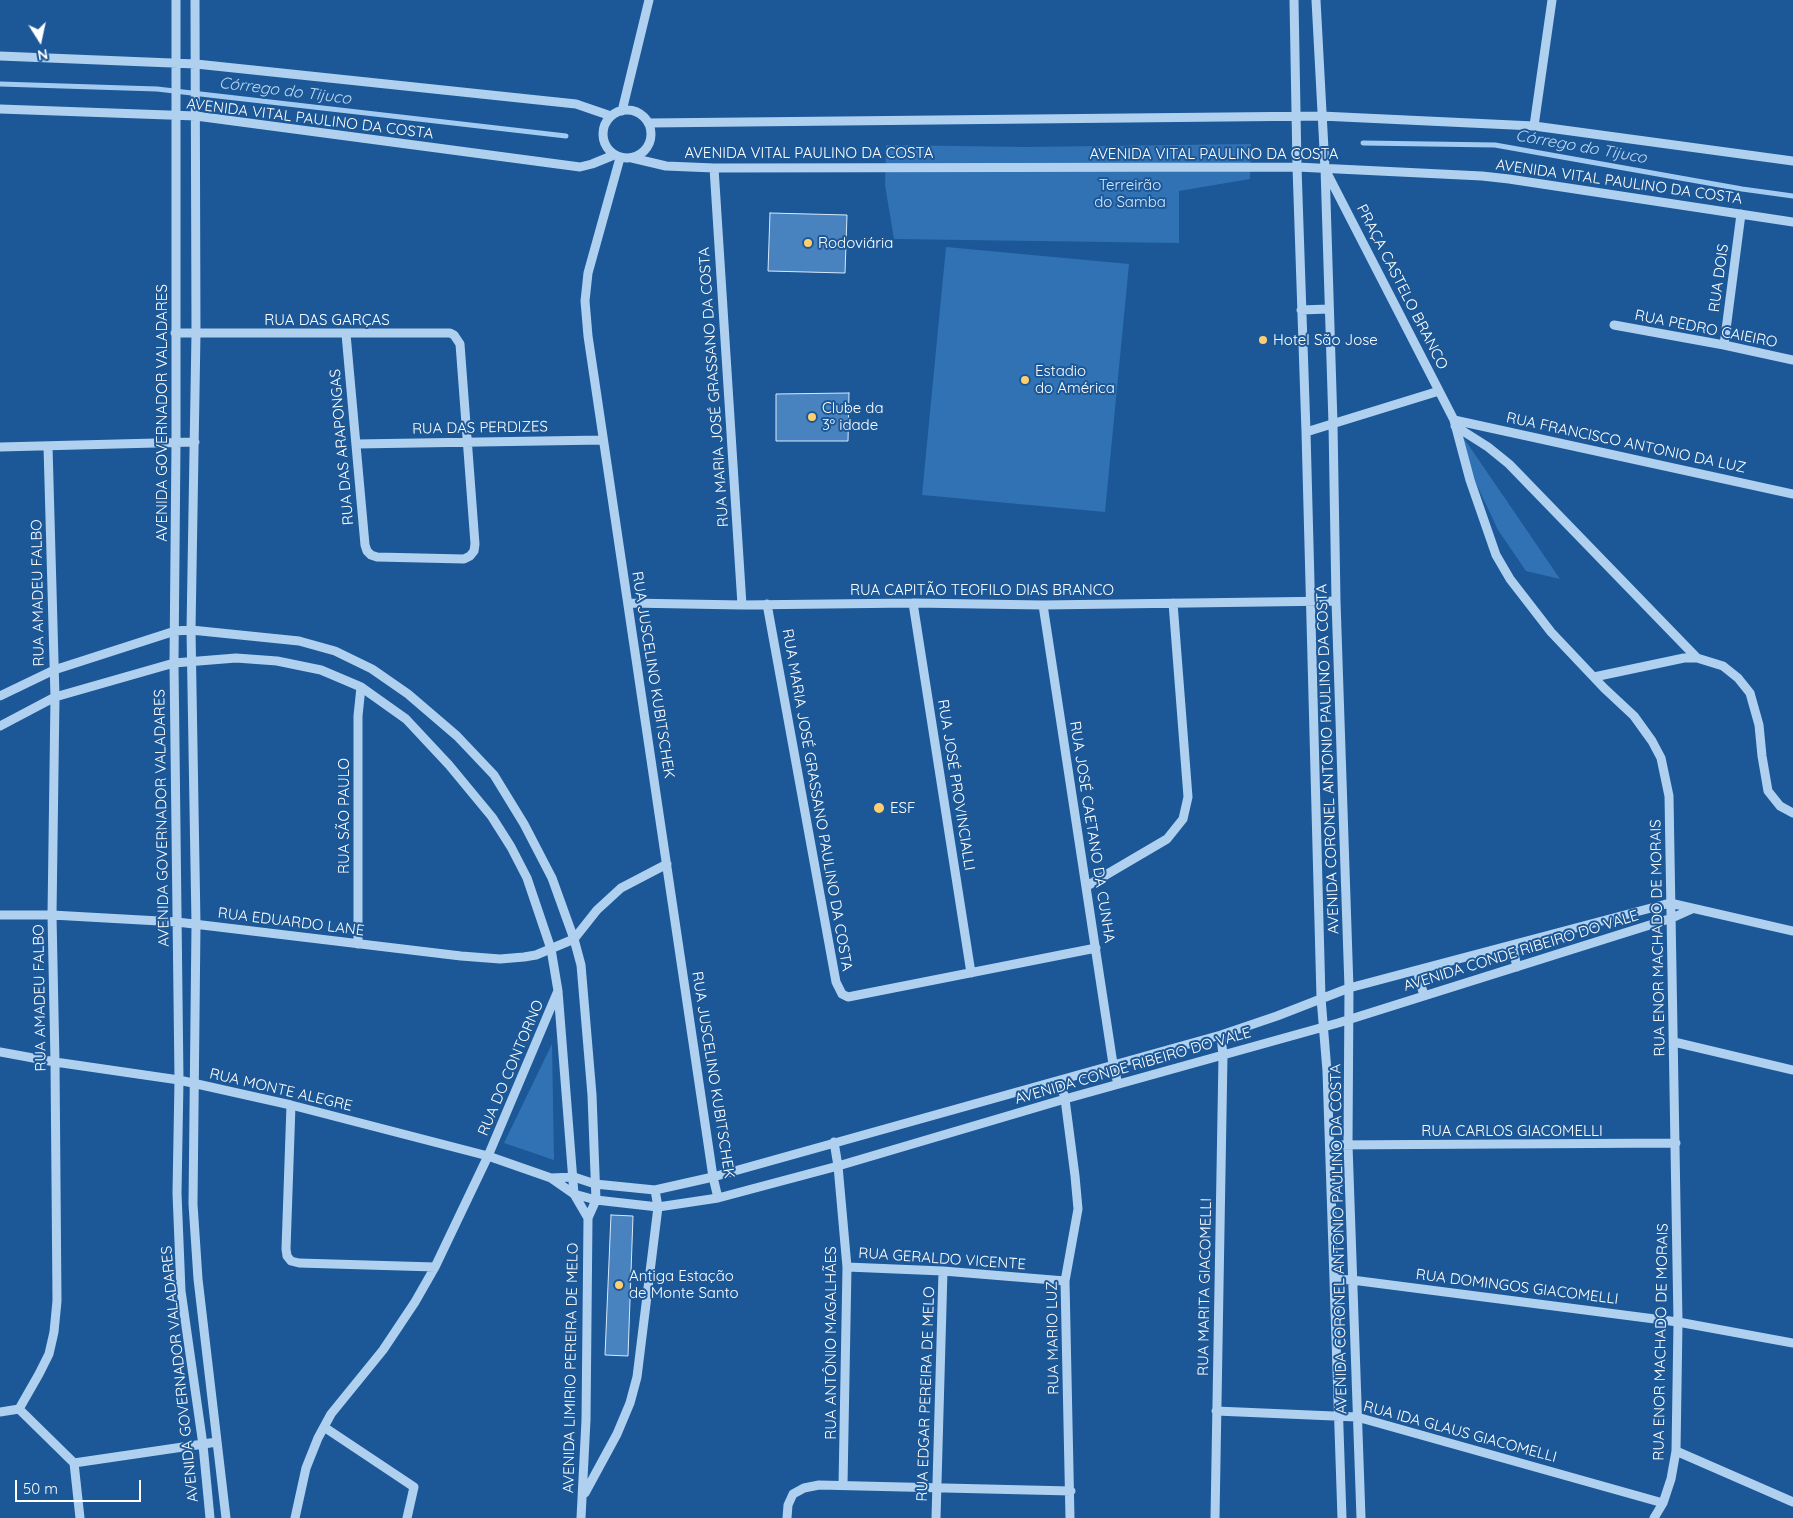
<!DOCTYPE html>
<html>
<head>
<meta charset="utf-8">
<style>
	body { margin:0 }
	#map { position:relative; width:1793px; height:1518px; overflow:hidden; background:#1c5897; font-family:Quicksand,sans-serif }
	canvas { display:block }
	.north { position:absolute; left:15px; top:15px; width:50px; height:50px; -webkit-text-stroke:4px #1c5897; paint-order:stroke; rotate:170deg; font-size:14px; font-weight:700; line-height:20px; text-align:center; color:#fff }
	.north::after { content:''; display:block; margin:auto; width:18px; height:22px; background:#fff; clip-path:polygon(50% 0,100% 100%,50% 72%,0 100%) }
	.scale { position:absolute; left:15px; top:1480px; width:126px; height:22px; box-sizing:border-box; border:2px solid #fff; border-top:0; padding-left:6px; font-size:15px; line-height:18px; white-space:nowrap; color:#fff; -webkit-text-stroke:4px #1c5897; paint-order:stroke }
</style>
</head>
<body>
<div id="map">
<canvas width="1793" height="1518"></canvas>
<div class="north">N</div>
<div class="scale">50 m</div>
</div>
<script>
const ctx = document.querySelector('canvas').getContext('2d');
ctx.lineJoin = 'round';
function fillPath(path, color) {
  ctx.fillStyle = color;
  ctx.fill(path, 'evenodd');
}
function toPath(rows) {
  const path = new Path2D();
  for (const r of rows) {
    if (r.length === 3) {
      path.moveTo(r[0] + r[2], r[1]);
      path.arc(r[0], r[1], r[2], 0, 2 * Math.PI);
      continue;
    }
    path.moveTo(r[0], r[1]);
    for (let i = 2; i < r.length; i += 2) path.lineTo(r[i], r[i + 1]);
  }
  return path;
}
function trace(path, color, width, dash) {
  ctx.strokeStyle = color;
  ctx.lineWidth = width;
  ctx.lineCap = dash ? 'butt' : 'round';
  ctx.setLineDash(dash || []);
  ctx.stroke(path);
}
function label(font, color, halo, rows, align = 'center') {
  ctx.font = font + ' Quicksand,sans-serif';
  ctx.lineWidth = 4;
  ctx.setLineDash([]);
  ctx.textBaseline = 'middle';
  ctx.strokeStyle = halo;
  ctx.fillStyle = color;
  for (const [text, x, y, turn = 0] of rows) {
    ctx.save();
    ctx.translate(x, y);
    ctx.rotate((+turn || 0) * Math.PI / 180);
    ctx.textAlign = isNaN(turn) ? turn : align;
    if (halo) ctx.strokeText(text, 0, 0);
    ctx.fillText(text, 0, 0);
    ctx.restore();
  }
}
fillPath(toPath([
	[1251,144,1250,179,1179,191,1179,243,894,239,885,185,886,145,1026,147],
	[946,247,1129,264,1105,512,922,495],
	[1461,434,1560,579,1526,571,1498,530,1474,479],
	[552,1044,554,1160,504,1143]
]), '#3072b4');
trace(toPath([
	[0,84,157,89,566,136],
	[1363,143,1495,145,1742,189,1793,196]
]), '#a3cbf2', 5);
const building = toPath([
	[770,213,847,215,845,273,768,271,770,213],
	[849,393,848,441,776,441,776,394,849,393],
	[611,1215,633,1216,628,1356,605,1355,611,1215]
]);
fillPath(building, '#4983bf');
trace(building, '#d7e9fb', 1);
trace(toPath([
	[176,0,176,442,174,663,179,1080,177,1193,181,1291,203,1445,210,1518],
	[195,0,196,333,191,630,196,924,193,1204,198,1279,226,1518],
	[1294,0,1297,167,1306,432,1321,998,1327,1071,1342,1518],
	[1316,0,1325,168,1333,424,1336,601,1349,988,1348,1145,1361,1518],
	[0,56,196,64,576,104,611,116],
	[0,109,196,116,580,167,592,164,614,155],
	[627,134,24],
	[622,111,649,0],
	[649,123,1321,116,1534,126,1793,161],
	[1534,126,1552,0],
	[620,158,588,273,585,301,588,336,713,1177,718,1198],
	[632,158,666,166,714,168,1297,167,1482,176,1509,179,1793,222],
	[714,168,742,605],
	[1326,171,1454,420,1470,480,1496,555,1510,579,1551,632,1604,688,1634,716,1652,741,1661,758,1669,796,1678,1322,1676,1451,1671,1479,1663,1503,1654,1518],
	[1301,310,1328,309],
	[1614,325,1724,345,1793,360],
	[175,333,450,333,454,335,460,344,475,544,474,551,470,556,464,559,377,557,371,555,367,551,365,545,346,334],
	[1724,345,1741,214],
	[1454,420,1793,494],
	[1455,426,1488,447,1509,464,1697,658],
	[1306,432,1439,391],
	[356,444,603,440],
	[48,446,55,697,52,915,55,1062,57,1301,54,1332,49,1354,39,1374,19,1409,74,1463,80,1518],
	[0,447,195,442],
	[629,603,742,605,913,603,1043,605,1336,601],
	[913,603,971,973],
	[767,604,836,982,842,994,848,997,1096,948],
	[1043,605,1113,1064,1118,1084],
	[1594,677,1684,658,1697,658,1723,666,1738,678,1750,693,1759,725,1762,756,1768,791,1780,806,1793,813],
	[0,696,54,670,175,631,191,630,299,641,335,651,372,669,408,694,457,736,494,775,524,824,552,878,574,939,581,965,592,1095,596,1200,588,1218,586,1420,581,1518],
	[0,726,55,697,174,663,236,658,277,661,321,670,361,687,406,719,449,765,492,817,511,847,527,878,551,949,558,991,574,1194,588,1218],
	[1087,886,1167,839,1183,819,1188,797,1173,603],
	[0,915,52,915,177,922,461,956,500,959,524,957,536,955,574,939,597,910,621,888,667,864],
	[358,944,358,716,361,687],
	[1512,945,1517,967],
	[1417,970,1424,996],
	[1674,1042,1793,1070],
	[0,1052,55,1062,179,1080,291,1105,488,1156,551,1178,574,1194,596,1200,658,1207,718,1198,838,1166,1065,1099,1338,1023,1672,918,1692,909],
	[1060,1081,1065,1099,1075,1176,1078,1209,1065,1281,1070,1518],
	[291,1105,286,1249,287,1256,291,1261,299,1263,435,1267],
	[834,1142,838,1166,847,1267,843,1485],
	[1330,1145,1676,1143],
	[551,1178,574,1177,595,1184,655,1190,713,1177,1221,1035,1277,1016,1349,988,1670,903,1793,931],
	[847,1267,943,1271,1065,1281],
	[1334,1279,1352,1280,1678,1322,1793,1343],
	[1216,1411,1357,1417,1663,1503],
	[0,1412,19,1409],
	[324,1427,414,1487,407,1518],
	[1676,1451,1793,1502],
	[74,1463,217,1442],
	[585,1493,617,1434,630,1403,637,1377,658,1207,655,1190],
	[295,1518,306,1468,318,1438,331,1414,383,1350,415,1302,435,1267,488,1156,557,993],
	[787,1518,788,1505,793,1494,804,1488,819,1485,1071,1491],
	[936,1518,943,1271],
	[1215,1518,1223,1056,1221,1035]
]), '#b0d0f0', 9);
for (const [x, y, r, color] of [
	[808,243,5,"#ffce6f"],
	[1263,340,5,"#ffce6f"],
	[1025,380,5,"#ffce6f"],
	[812,417,5,"#ffce6f"],
	[879,808,6,"#ffce6f"],
	[619,1285,5,"#ffce6f"]
]) {
  const dot = new Path2D();
  dot.arc(x, y, r, 0, 2 * Math.PI);
  ctx.fillStyle = color;
  ctx.fill(dot);
  trace(dot, '#1c5897', 2);
}
label('15px', '#fff', '#1c5897', [
	["AVENIDA VITAL PAULINO DA COSTA",310,119,7],
	["AVENIDA VITAL PAULINO DA COSTA",809,153],
	["AVENIDA VITAL PAULINO DA COSTA",1214,154],
	["AVENIDA VITAL PAULINO DA COSTA",1619,182,8],
	["RUA DOIS",1719,278,-82],
	["PRAÇA CASTELO BRANCO",1402,287,63],
	["RUA DAS GARÇAS",327,320],
	["RUA PEDRO CAIEIRO",1706,329,11],
	["RUA MARIA JOSÉ GRASSANO DA COSTA",714,387,-94],
	["AVENIDA GOVERNADOR VALADARES",162,413,-90],
	["RUA DAS PERDIZES",480,428,-1],
	["RUA FRANCISCO ANTONIO DA LUZ",1626,443,12],
	["RUA DAS ARAPONGAS",342,447,-95],
	["RUA CAPITÃO TEOFILO DIAS BRANCO",982,590],
	["RUA AMADEU FALBO",38,593,-91],
	["RUA JUSCELINO KUBITSCHEK",653,675,81],
	["AVENIDA CORONEL ANTONIO PAULINO DA COSTA",1328,759,-92],
	["RUA JOSÉ PROVINCIALLI",956,785,81],
	["RUA MARIA JOSÉ GRASSANO PAULINO DA COSTA",817,800,80],
	["RUA SÃO PAULO",344,816,-90],
	["AVENIDA GOVERNADOR VALADARES",162,818,-91],
	["RUA JOSÉ CAETANO DA CUNHA",1092,832,81],
	["RUA EDUARDO LANE",291,922,7],
	["RUA ENOR MACHADO DE MORAIS",1658,938,-91],
	["AVENIDA CONDE RIBEIRO DO VALE",1521,951,-17],
	["RUA AMADEU FALBO",40,998,-91],
	["AVENIDA CONDE RIBEIRO DO VALE",1133,1066,-16],
	["RUA DO CONTORNO",511,1068,-67],
	["RUA JUSCELINO KUBITSCHEK",713,1075,81],
	["RUA MONTE ALEGRE",281,1090,13],
	["RUA CARLOS GIACOMELLI",1512,1131],
	["AVENIDA CORONEL ANTONIO PAULINO DA COSTA",1339,1239,-91],
	["RUA GERALDO VICENTE",942,1259,4],
	["RUA MARITA GIACOMELLI",1205,1287,-89],
	["RUA DOMINGOS GIACOMELLI",1517,1287,7],
	["RUA MARIO LUZ",1053,1338,-91],
	["RUA ENOR MACHADO DE MORAIS",1661,1342,-89],
	["RUA ANTÔNIO MAGALHÃES",831,1343,-90],
	["AVENIDA LIMIRIO PEREIRA DE MELO",571,1368,-89],
	["AVENIDA GOVERNADOR VALADARES",180,1374,-96],
	["RUA EDGAR PEREIRA DE MELO",926,1394,-88],
	["RUA IDA GLAUS GIACOMELLI",1460,1432,15]
]);
label('15px', '#d7e9fb', '#1c5897', [
	["Terreirão",1130,185],
	["do Samba",1130,202]
]);
label('15px', '#fff', '#1c5897', [
	["Rodoviária",818,243],
	["Hotel São Jose",1273,340],
	["Estadio",1035,371],
	["do América",1035,388],
	["Clube da",822,408],
	["3º idade",822,425],
	["ESF",890,808],
	["Antiga Estação",629,1276],
	["de Monte Santo",629,1293]
], 'left');
label('italic 16px', '#bcdaf6', '#1c5897', [
	["Córrego do Tijuco",285,91,7],
	["Córrego do Tijuco",1581,147,10]
]);
</script>
</body>
</html>
